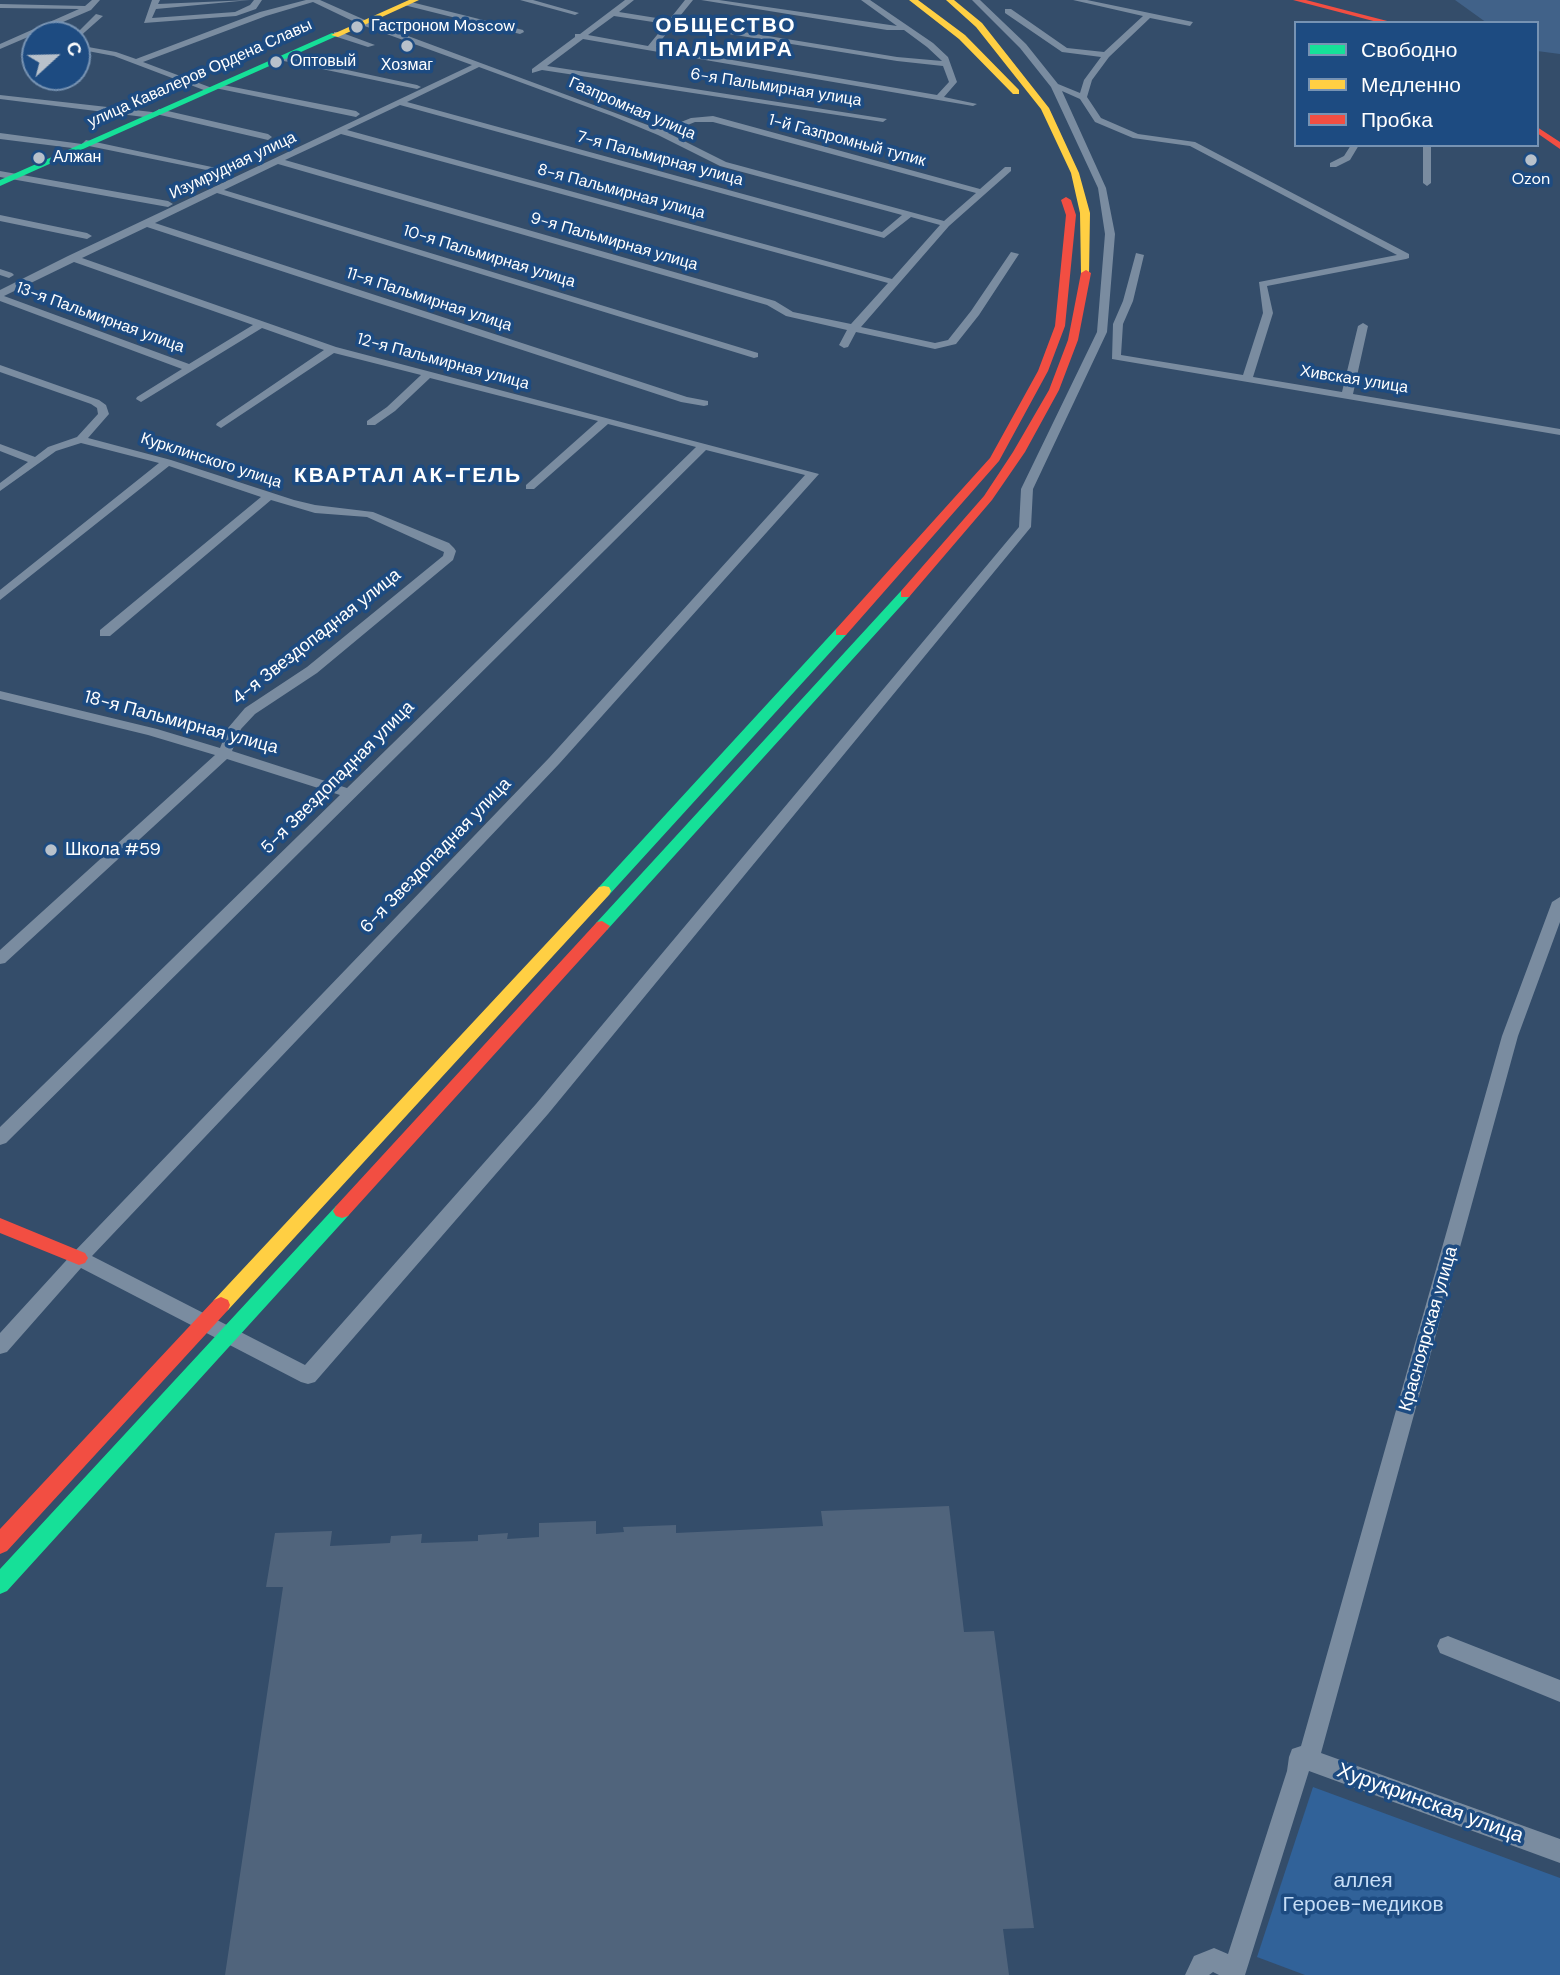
<!DOCTYPE html>
<html>
<head>
<meta charset="utf-8">
<style>
	body { margin:0 }
	#map { position:relative; width:1560px; height:1975px; overflow:hidden; background:#344d6a; font-family:"DM Sans",sans-serif }
	canvas { display:block }
	.legend { position:absolute; left:1294px; top:21px; width:245px; height:126px; box-sizing:border-box; background:#1d4b81; border:2px solid #7793b3; margin:0; padding:9px 12px; list-style:none; font-size:21px; color:#fff }
	.legend li { display:flex; align-items:center; gap:14px; height:35px }
	.legend b { width:35px; border:2px solid #7793b3 }
	.north { position:absolute; left:21px; top:21px; width:70px; height:70px; box-sizing:border-box; background:#1d4b81; border:2px solid #7793b3; border-radius:50%; rotate:68deg; font-size:19px; font-weight:700; line-height:28px; text-align:center; color:#fff }
	.north::after { content:''; display:block; margin:auto; width:24px; height:32px; background:#b8c1cb; clip-path:polygon(50% 0,100% 100%,50% 72%,0 100%) }
</style>
</head>
<body>
<div id="map">
<canvas width="1560" height="1975"></canvas>
<ul class="legend">
<li><b style="height:9px;background:#16e098"></b>Свободно</li>
<li><b style="height:9px;background:#ffcf43"></b>Медленно</li>
<li><b style="height:9px;background:#f24e42"></b>Пробка</li>
</ul>
<div class="north">С</div>
</div>
<script>
const ctx = document.querySelector('canvas').getContext('2d');
ctx.lineJoin = 'round';
function fillPath(path, color) {
  ctx.fillStyle = color;
  ctx.fill(path, 'evenodd');
}
function toPath(rows) {
  const path = new Path2D();
  for (const r of rows) {
    path.moveTo(r[0], r[1]);
    for (let i = 2; i < r.length; i += 2) path.lineTo(r[i], r[i + 1]);
  }
  return path;
}
function trace(path, color, width, dash) {
  ctx.strokeStyle = color;
  ctx.lineWidth = width;
  ctx.lineCap = dash ? 'butt' : 'round';
  ctx.setLineDash(dash || []);
  ctx.stroke(path);
}
function label(font, color, halo, rows, align = 'center') {
  ctx.font = font + ' "DM Sans",sans-serif';
  ctx.lineWidth = 7;
  ctx.setLineDash([]);
  ctx.textBaseline = 'middle';
  ctx.strokeStyle = halo;
  ctx.fillStyle = color;
  for (const [text, x, y, turn = 0] of rows) {
    ctx.save();
    ctx.translate(x, y);
    ctx.rotate((+turn || 0) * Math.PI / 180);
    ctx.textAlign = isNaN(turn) ? turn : align;
    if (halo) ctx.strokeText(text, 0, 0);
    ctx.fillText(text, 0, 0);
    ctx.restore();
  }
}
fillPath(toPath([
	[1313,1787,1560,1878,1560,1975,1305,1975,1257,1957]
]), '#316299');
fillPath(toPath([
	[1455,0,1560,0,1560,54,1537,51,1537,23,1487,23]
]), '#416289');
fillPath(toPath([
	[949,1506,964,1632,994,1631,1034,1928,1003,1929,1009,1975,225,1975,283,1587,266,1587,275,1533,332,1531,330,1546,390,1543,391,1536,422,1534,421,1543,478,1541,478,1535,508,1533,507,1539,539,1537,539,1523,596,1521,596,1534,624,1532,623,1527,676,1525,676,1533,823,1526,821,1511]
]), '#50647c');
fillPath(toPath([
	[92,0,100,0,91,10,0,49,0,44,79,9,0,8,0,4,85,6,92,0],
	[152,0,160,0,158,4,250,0,156,9,152,18,235,12,250,5,254,0,262,0,256,9,236,16,144,23,152,0],
	[306,0,320,0,365,20,661,130,691,118,713,116,980,189,1005,167,1011,167,1011,171,949,226,861,327,935,343,948,340,971,311,1011,252,1019,254,979,315,956,344,935,349,856,332,848,347,844,348,839,345,847,330,786,316,767,305,278,164,224,190,758,353,758,357,754,358,217,193,155,223,687,397,708,401,708,405,704,406,681,402,147,227,82,258,336,347,819,474,559,764,92,1256,305,1365,536,1104,1019,527,1021,489,1097,332,1105,234,1098,188,1051,87,1020,48,972,0,980,0,1026,44,1058,84,1080,93,1084,80,1101,57,1062,52,1005,13,1005,9,1011,9,1067,48,1104,52,1143,16,1073,0,1087,0,1193,22,1190,26,1150,18,1109,57,1092,80,1087,97,1101,118,1138,134,1195,142,1409,254,1409,258,1406,259,1267,286,1273,313,1253,377,1342,392,1358,326,1363,323,1368,326,1353,394,1560,429,1560,435,1112,359,1113,324,1123,301,1136,253,1144,255,1133,301,1123,324,1121,355,1243,375,1263,313,1259,282,1397,255,1190,146,1133,138,1095,122,1080,99,1062,91,1106,188,1115,234,1107,332,1033,489,1031,527,548,1114,315,1382,308,1384,301,1382,81,1268,7,1352,0,1354,0,1333,73,1253,549,758,805,475,706,450,6,1143,0,1145,0,1127,340,795,227,759,5,963,0,964,0,950,215,755,148,735,0,699,0,691,157,729,220,748,228,728,245,708,307,667,443,556,444,552,367,517,315,513,271,500,110,636,100,636,100,630,261,497,169,466,0,600,0,590,159,463,81,443,56,451,0,491,0,483,28,462,0,451,0,444,35,457,48,447,77,437,98,414,97,408,91,404,0,372,0,365,99,400,106,405,109,414,88,438,171,460,294,500,315,505,373,512,449,543,454,548,456,551,453,560,317,673,255,714,241,729,232,751,347,788,696,447,608,424,534,489,526,489,526,485,598,421,430,378,395,411,375,425,367,425,367,421,387,407,421,375,334,353,221,428,216,425,217,423,324,350,262,328,141,402,136,399,137,397,182,369,0,301,0,290,68,256,472,65,359,24,313,2,266,16,143,62,212,88,209,92,114,56,77,49,77,45,116,52,136,59,260,12,306,0],
	[479,67,612,116,658,135,720,166,902,215,882,232,407,102,479,67],
	[400,105,884,238,911,217,940,225,892,279,347,130,400,105],
	[695,122,713,122,976,193,944,221,726,162,668,133,695,122],
	[341,134,888,283,851,324,793,312,775,301,285,160,341,134],
	[74,262,253,325,189,364,4,296,74,262],
	[520,0,533,0,579,13,575,15,520,0],
	[625,0,634,0,619,12,669,20,685,0,693,0,676,21,897,57,942,61,927,47,904,30,887,30,701,0,719,0,897,26,861,0,870,0,933,43,948,57,957,82,944,97,977,104,973,106,583,39,547,66,887,119,883,122,542,70,532,73,532,69,575,37,575,34,580,34,625,0],
	[614,16,666,24,648,46,588,35,614,16],
	[673,25,897,61,943,66,949,82,937,95,656,47,673,25],
	[407,1,523,30,524,32,520,34,404,5,407,1],
	[96,14,103,16,77,39,77,35,75,35,96,14],
	[334,32,340,32,375,45,368,47,334,36,334,32],
	[282,56,417,85,421,87,417,89,279,60,282,56],
	[218,84,356,111,360,114,356,117,215,88,218,84],
	[0,95,152,112,156,115,152,118,0,99,0,95],
	[159,109,268,134,272,137,268,140,156,114,155,112,159,109],
	[0,133,82,144,86,140,235,172,231,175,84,145,80,149,0,139,0,133],
	[1351,145,1359,145,1350,160,1336,167,1330,167,1330,163,1344,156,1351,145],
	[1423,145,1431,145,1431,183,1427,186,1423,183,1423,145],
	[0,171,168,201,173,204,168,207,0,177,0,171],
	[0,215,87,233,92,236,87,239,0,221,0,215],
	[0,269,12,273,14,275,9,278,0,275,0,269],
	[1560,897,1560,922,1518,1036,1321,1753,1560,1839,1560,1863,1309,1771,1245,1975,1219,1975,1213,1972,1209,1975,1185,1975,1194,1956,1214,1948,1228,1954,1287,1771,1289,1757,1292,1749,1301,1746,1502,1036,1552,902,1560,897],
	[1448,1636,1560,1680,1560,1702,1440,1653,1437,1646,1440,1639,1448,1636]
]), '#7a8ca0');
fillPath(toPath([
	[332,33,339,35,0,186,0,180,332,33],
	[905,590,911,594,909,597,607,930,597,930,594,926,597,922,901,591,905,590],
	[841,628,847,632,846,635,609,895,599,895,597,891,599,887,836,629,841,628],
	[342,1204,348,1206,351,1211,348,1216,7,1591,0,1594,0,1569,336,1206,342,1204]
]), '#16e098');
fillPath(toPath([
	[409,0,419,0,338,37,331,35,409,0],
	[909,0,918,0,965,35,1019,90,1019,94,1013,94,959,39,909,0],
	[946,0,954,0,982,23,1049,108,1079,173,1090,213,1089,275,1081,273,1080,213,1071,173,1041,109,976,27,946,0],
	[604,886,609,887,611,891,609,895,228,1310,221,1313,214,1310,212,1305,214,1300,599,887,604,886]
]), '#ffcf43');
fillPath(toPath([
	[1293,0,1306,0,1395,23,1381,23,1293,0],
	[1537,127,1560,142,1560,149,1537,133,1537,127],
	[1066,197,1071,200,1076,215,1065,326,1048,371,999,461,846,635,836,635,836,629,990,458,1038,371,1055,326,1066,215,1061,200,1066,197],
	[1086,270,1091,273,1078,340,1059,390,1025,452,992,500,909,597,901,597,901,591,984,496,1013,452,1049,390,1068,340,1081,273,1086,270],
	[602,921,610,926,607,930,348,1216,342,1218,336,1216,333,1211,336,1206,597,922,602,921],
	[0,1218,85,1253,88,1258,85,1263,79,1265,0,1233,0,1218],
	[221,1297,228,1300,230,1305,228,1310,7,1551,0,1554,0,1529,214,1300,221,1297]
]), '#f24e42');
for (const [x, y, r, color] of [
	[357,27,7,"#b8c1cb"],
	[407,46,7,"#b8c1cb"],
	[276,62,7,"#b8c1cb"],
	[39,158,7,"#b8c1cb"],
	[1531,160,7,"#b8c1cb"],
	[51,850,7,"#b8c1cb"]
]) {
  const dot = new Path2D();
  dot.arc(x, y, r, 0, 2 * Math.PI);
  ctx.fillStyle = color;
  ctx.fill(dot);
  trace(dot, '#1d4b81', 2.5);
}
label('16px', '#fff', '#1d4b81', [
	["Гастроном Moscow",371,27],
	["Оптовый",290,62],
	["Хозмаг",407,66,"center"],
	["Алжан",53,158],
	["Ozon",1531,180,"center"]
], 'left');
label('16px', '#fff', '#1d4b81', [
	["улица Кавалеров Ордена Славы",200,74,-24],
	["6-я Пальмирная улица",776,88,9],
	["Газпромная улица",632,109,23],
	["1-й Газпромный тупик",847,141,15],
	["7-я Пальмирная улица",660,159,15],
	["Изумрудная улица",233,166,-25],
	["8-я Пальмирная улица",621,192,15],
	["9-я Пальмирная улица",614,242,16],
	["10-я Пальмирная улица",489,257,17],
	["11-я Пальмирная улица",429,300,18],
	["13-я Пальмирная улица",100,318,20],
	["12-я Пальмирная улица",443,362,15],
	["Хивская улица",1354,380,9],
	["Курклинского улица",211,461,18]
]);
label('18px', '#fff', '#1d4b81', [
	["4-я Звездопадная улица",317,637,-38],
	["18-я Пальмирная улица",181,723,15],
	["5-я Звездопадная улица",338,778,-45],
	["6-я Звездопадная улица",436,856,-46],
	["Красноярская улица",1429,1329,-74]
]);
label('18px', '#fff', '#1d4b81', [
	["Школа #59",65,850]
], 'left');
ctx.letterSpacing = '2px';
label('bold 21px', '#fff', '#1d4b81', [
	["ОБЩЕСТВО",726,26],
	["ПАЛЬМИРА",726,50],
	["КВАРТАЛ АК-ГЕЛЬ",408,476]
]);
ctx.letterSpacing = '0px';
label('21px', '#fff', '#1d4b81', [
	["Хурукринская улица",1430,1804,20]
]);
label('21px', '#c7def7', '#1d4b81', [
	["аллея",1363,1881],
	["Героев-медиков",1363,1905]
]);
</script>
</body>
</html>
